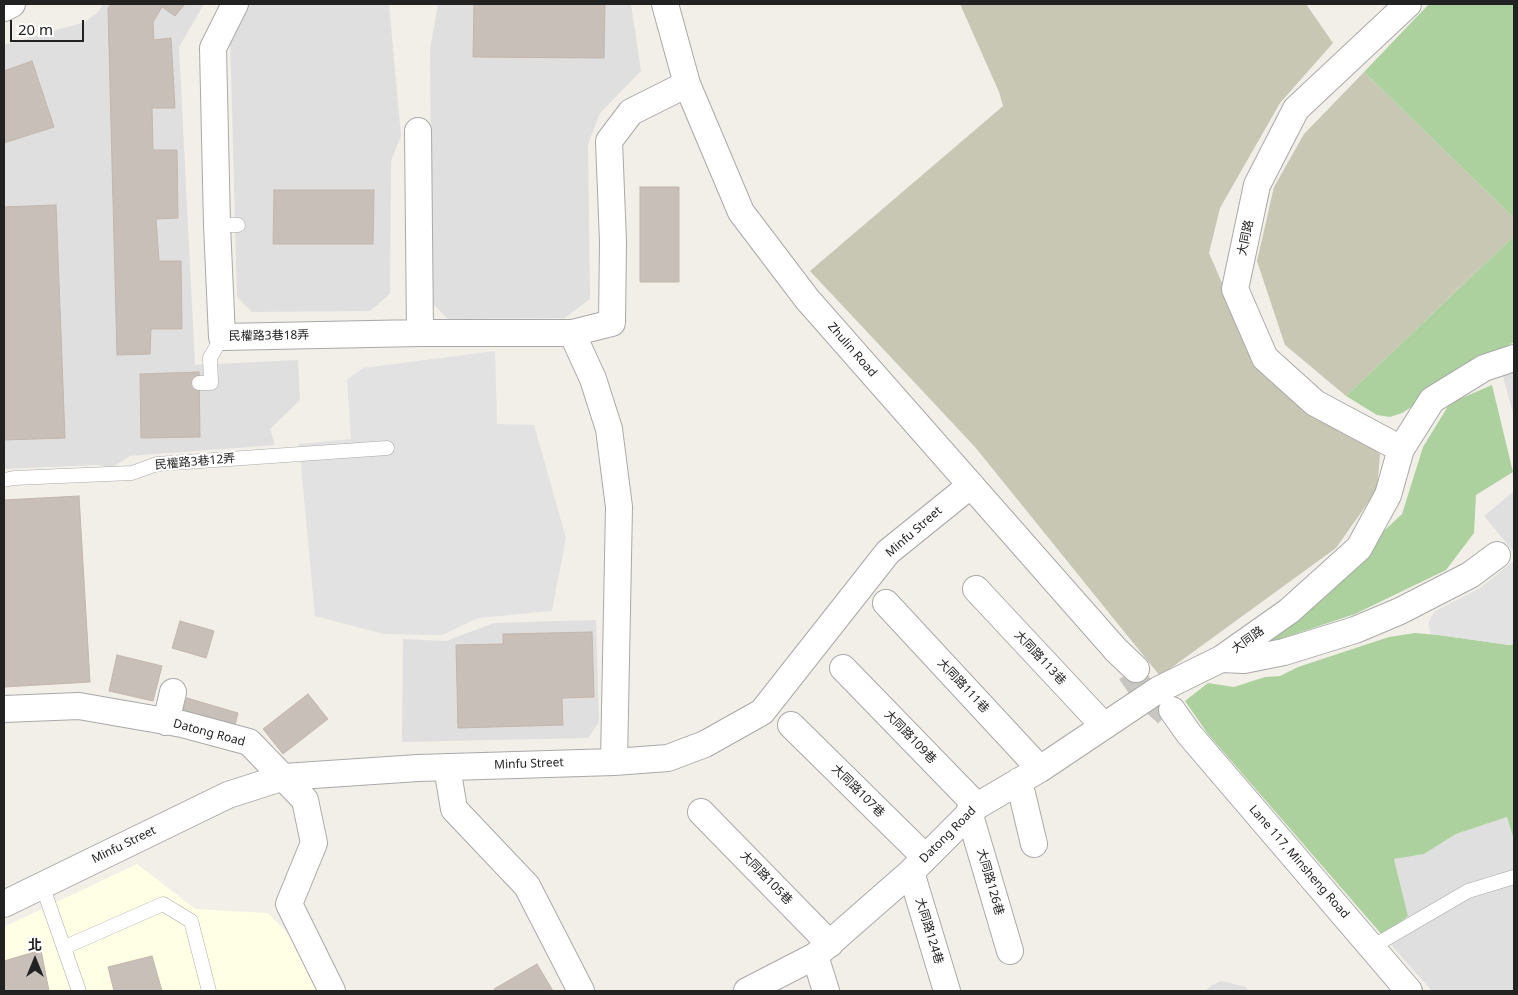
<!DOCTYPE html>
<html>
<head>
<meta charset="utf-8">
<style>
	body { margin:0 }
	#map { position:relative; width:1518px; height:995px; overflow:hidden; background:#f2efe9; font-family:"Noto Sans","Noto Sans TC",sans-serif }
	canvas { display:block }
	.frame { position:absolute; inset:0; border:5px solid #222; pointer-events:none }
	.north { position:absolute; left:10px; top:935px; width:50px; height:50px; -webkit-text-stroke:4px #fff; paint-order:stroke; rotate:0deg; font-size:14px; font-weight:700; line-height:20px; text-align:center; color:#222 }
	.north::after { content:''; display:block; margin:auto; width:18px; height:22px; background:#222; clip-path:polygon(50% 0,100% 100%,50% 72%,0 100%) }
	.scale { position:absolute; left:10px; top:20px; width:74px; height:22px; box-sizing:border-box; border:2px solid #222; border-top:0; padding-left:6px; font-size:15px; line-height:18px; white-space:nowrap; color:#222; -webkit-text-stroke:4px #fff; paint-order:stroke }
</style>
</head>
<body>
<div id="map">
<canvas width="1518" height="995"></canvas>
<div class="frame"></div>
<div class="north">北</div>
<div class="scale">20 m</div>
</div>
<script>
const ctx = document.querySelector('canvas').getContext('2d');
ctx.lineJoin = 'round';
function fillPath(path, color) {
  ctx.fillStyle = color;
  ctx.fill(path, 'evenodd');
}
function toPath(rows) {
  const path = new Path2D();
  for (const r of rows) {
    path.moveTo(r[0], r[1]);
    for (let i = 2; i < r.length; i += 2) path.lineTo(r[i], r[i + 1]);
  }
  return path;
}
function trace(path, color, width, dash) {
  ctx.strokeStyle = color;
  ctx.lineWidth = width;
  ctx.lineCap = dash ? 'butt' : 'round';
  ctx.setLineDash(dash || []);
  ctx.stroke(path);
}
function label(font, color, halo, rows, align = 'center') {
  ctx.font = font + ' "Noto Sans","Noto Sans TC",sans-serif';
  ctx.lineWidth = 4;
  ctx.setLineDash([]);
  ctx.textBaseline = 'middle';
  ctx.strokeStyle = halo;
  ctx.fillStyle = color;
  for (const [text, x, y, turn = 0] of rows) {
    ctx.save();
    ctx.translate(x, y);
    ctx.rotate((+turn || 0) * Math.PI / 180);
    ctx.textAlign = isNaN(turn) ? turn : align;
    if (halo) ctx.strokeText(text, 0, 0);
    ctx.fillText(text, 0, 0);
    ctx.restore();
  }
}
fillPath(toPath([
	[103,4,204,4,179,47,195,365,298,360,300,400,270,429,275,445,130,456,113,467,96,465,4,469,4,45,85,22,98,12],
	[246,4,389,4,401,136,391,161,390,294,370,311,252,312,237,297,230,34],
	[438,4,631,4,641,71,600,113,588,144,590,299,565,318,448,319,432,303,430,49],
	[1514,369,1514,417,1503,376],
	[1514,491,1514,552,1484,516],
	[596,620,599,722,588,738,402,742,403,639,446,641,494,623],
	[1507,817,1514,840,1514,991,1432,991,1383,936,1408,916,1394,859,1424,854,1456,834],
	[1222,981,1246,987,1248,991,1205,991,1212,985]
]), '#e0dfdf');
fillPath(toPath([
	[137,864,195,909,268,913,301,947,321,991,4,991,4,927]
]), '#ffffe5');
fillPath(toPath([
	[960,4,1306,4,1333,43,1280,103,1220,208,1209,253,1257,364,1380,454,1377,490,1336,548,1160,676,975,447,810,271,1003,106,999,92],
	[1364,72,1514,218,1514,236,1346,396,1285,345,1257,261,1274,187,1304,134]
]), '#c7c7b4');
fillPath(toPath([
	[1429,4,1514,4,1514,218,1364,72],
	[1514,236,1514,342,1402,413,1390,417,1377,415,1346,396],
	[1492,385,1513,472,1476,495,1474,533,1446,570,1355,614,1262,645,1402,514,1423,447,1450,403],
	[1415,633,1439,635,1509,645,1514,644,1514,840,1507,817,1456,834,1424,854,1394,859,1408,916,1383,936,1208,734,1185,701,1208,683,1234,687,1265,677,1280,676,1298,667,1389,637]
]), '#add19e');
fillPath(toPath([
	[495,351,497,424,534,425,566,538,552,611,478,618,442,635,384,634,315,616,299,444,351,439,347,380,363,368],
	[1514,561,1514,644,1510,645,1431,634,1428,624,1434,612,1480,588]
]), '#e2e2e2');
const building = toPath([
	[111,4,185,4,175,16,162,7,153,22,154,40,171,38,175,108,152,108,153,150,177,150,178,218,156,219,159,261,181,261,182,329,151,329,150,354,117,355,108,8,111,4],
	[474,4,605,4,604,58,473,57,474,4],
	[32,61,54,127,4,143,4,71,32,61],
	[640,187,679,187,679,282,640,282,640,187],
	[274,190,374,190,373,244,273,244,274,190],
	[56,205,65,438,4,440,4,207,56,205],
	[199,372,200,437,141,438,140,374,199,372],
	[79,496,90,682,4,687,4,500,79,496],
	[180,621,214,631,206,658,172,648,180,621],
	[592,632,594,697,562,698,563,725,458,728,456,645,503,644,503,634,592,632],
	[117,655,162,666,153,701,109,691,117,655],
	[308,694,328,719,283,754,263,729,308,694],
	[187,698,238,713,234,729,182,713,187,698],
	[41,950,49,991,4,991,4,961,41,950],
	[152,956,162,991,114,991,108,967,152,956],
	[537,964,553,991,495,991,494,989,537,964]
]);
fillPath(building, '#c7bfb8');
trace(building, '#c4b6ab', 1);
trace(toPath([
	[1130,672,1145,694,1167,714]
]), '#c8c6c1', 26, [26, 13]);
const service = toPath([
	[217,225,238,225],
	[199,383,211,383,210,358,222,337],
	[4,480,14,478,132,473,157,464,387,448],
	[42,885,79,991],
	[65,947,163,904,191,921,209,991],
	[1372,947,1468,891,1514,877]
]);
const minor = toPath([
	[235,4,213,48,217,225,222,337,420,333,418,131],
	[665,4,687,84,741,212,807,299,1116,650,1136,669],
	[4,8,12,4],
	[420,333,572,333,612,323,613,242,609,141,631,112,687,84],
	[572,333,593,379,609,429,619,507,614,762],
	[1401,449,1315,403,1265,358,1235,289,1257,185,1296,109,1408,4],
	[976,589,1104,726],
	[886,603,1040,769],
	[1221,659,1244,660,1284,652,1355,630,1400,611,1470,575,1497,555],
	[843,668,977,806],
	[4,709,79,706,182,724,249,742,305,800,314,843,289,904,332,991],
	[1172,710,1189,734,1409,991],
	[166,722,173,692],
	[791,725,925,857],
	[447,767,454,809,527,886,581,991],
	[1019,781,1034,844],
	[701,812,830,944],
	[969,812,1010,951],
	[911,872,947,991],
	[4,904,228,795,284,777,418,768,614,762,668,758,705,744,762,712,888,552,971,485],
	[815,956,826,991],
	[747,991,815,956,911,872,977,806,1040,769,1158,690,1221,659,1289,611,1359,548,1388,495,1401,449,1432,400,1484,368,1514,358]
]);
trace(service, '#a9a9a9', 15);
trace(minor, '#a9a9a9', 28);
trace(service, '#fff', 14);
trace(minor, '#fff', 26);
label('12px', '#222', '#fff', [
	["大同路",1246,238,-78],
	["民權路3巷18弄",269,336,-1],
	["Zhulin Road",852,350,49],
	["民權路3巷12弄",195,462,-5],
	["Minfu Street",914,532,-41],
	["大同路",1248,640,-35],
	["大同路113巷",1040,658,47],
	["大同路111巷",963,686,47],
	["Datong Road",209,733,15],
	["大同路109巷",910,737,46],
	["Minfu Street",529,764,-2],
	["大同路107巷",858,791,45],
	["Datong Road",948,835,-45],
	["Minfu Street",124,845,-26],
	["Lane 117, Minsheng Road",1299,862,49],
	["大同路105巷",766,878,46],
	["大同路126巷",990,882,74],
	["大同路124巷",929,931,73]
]);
</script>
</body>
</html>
